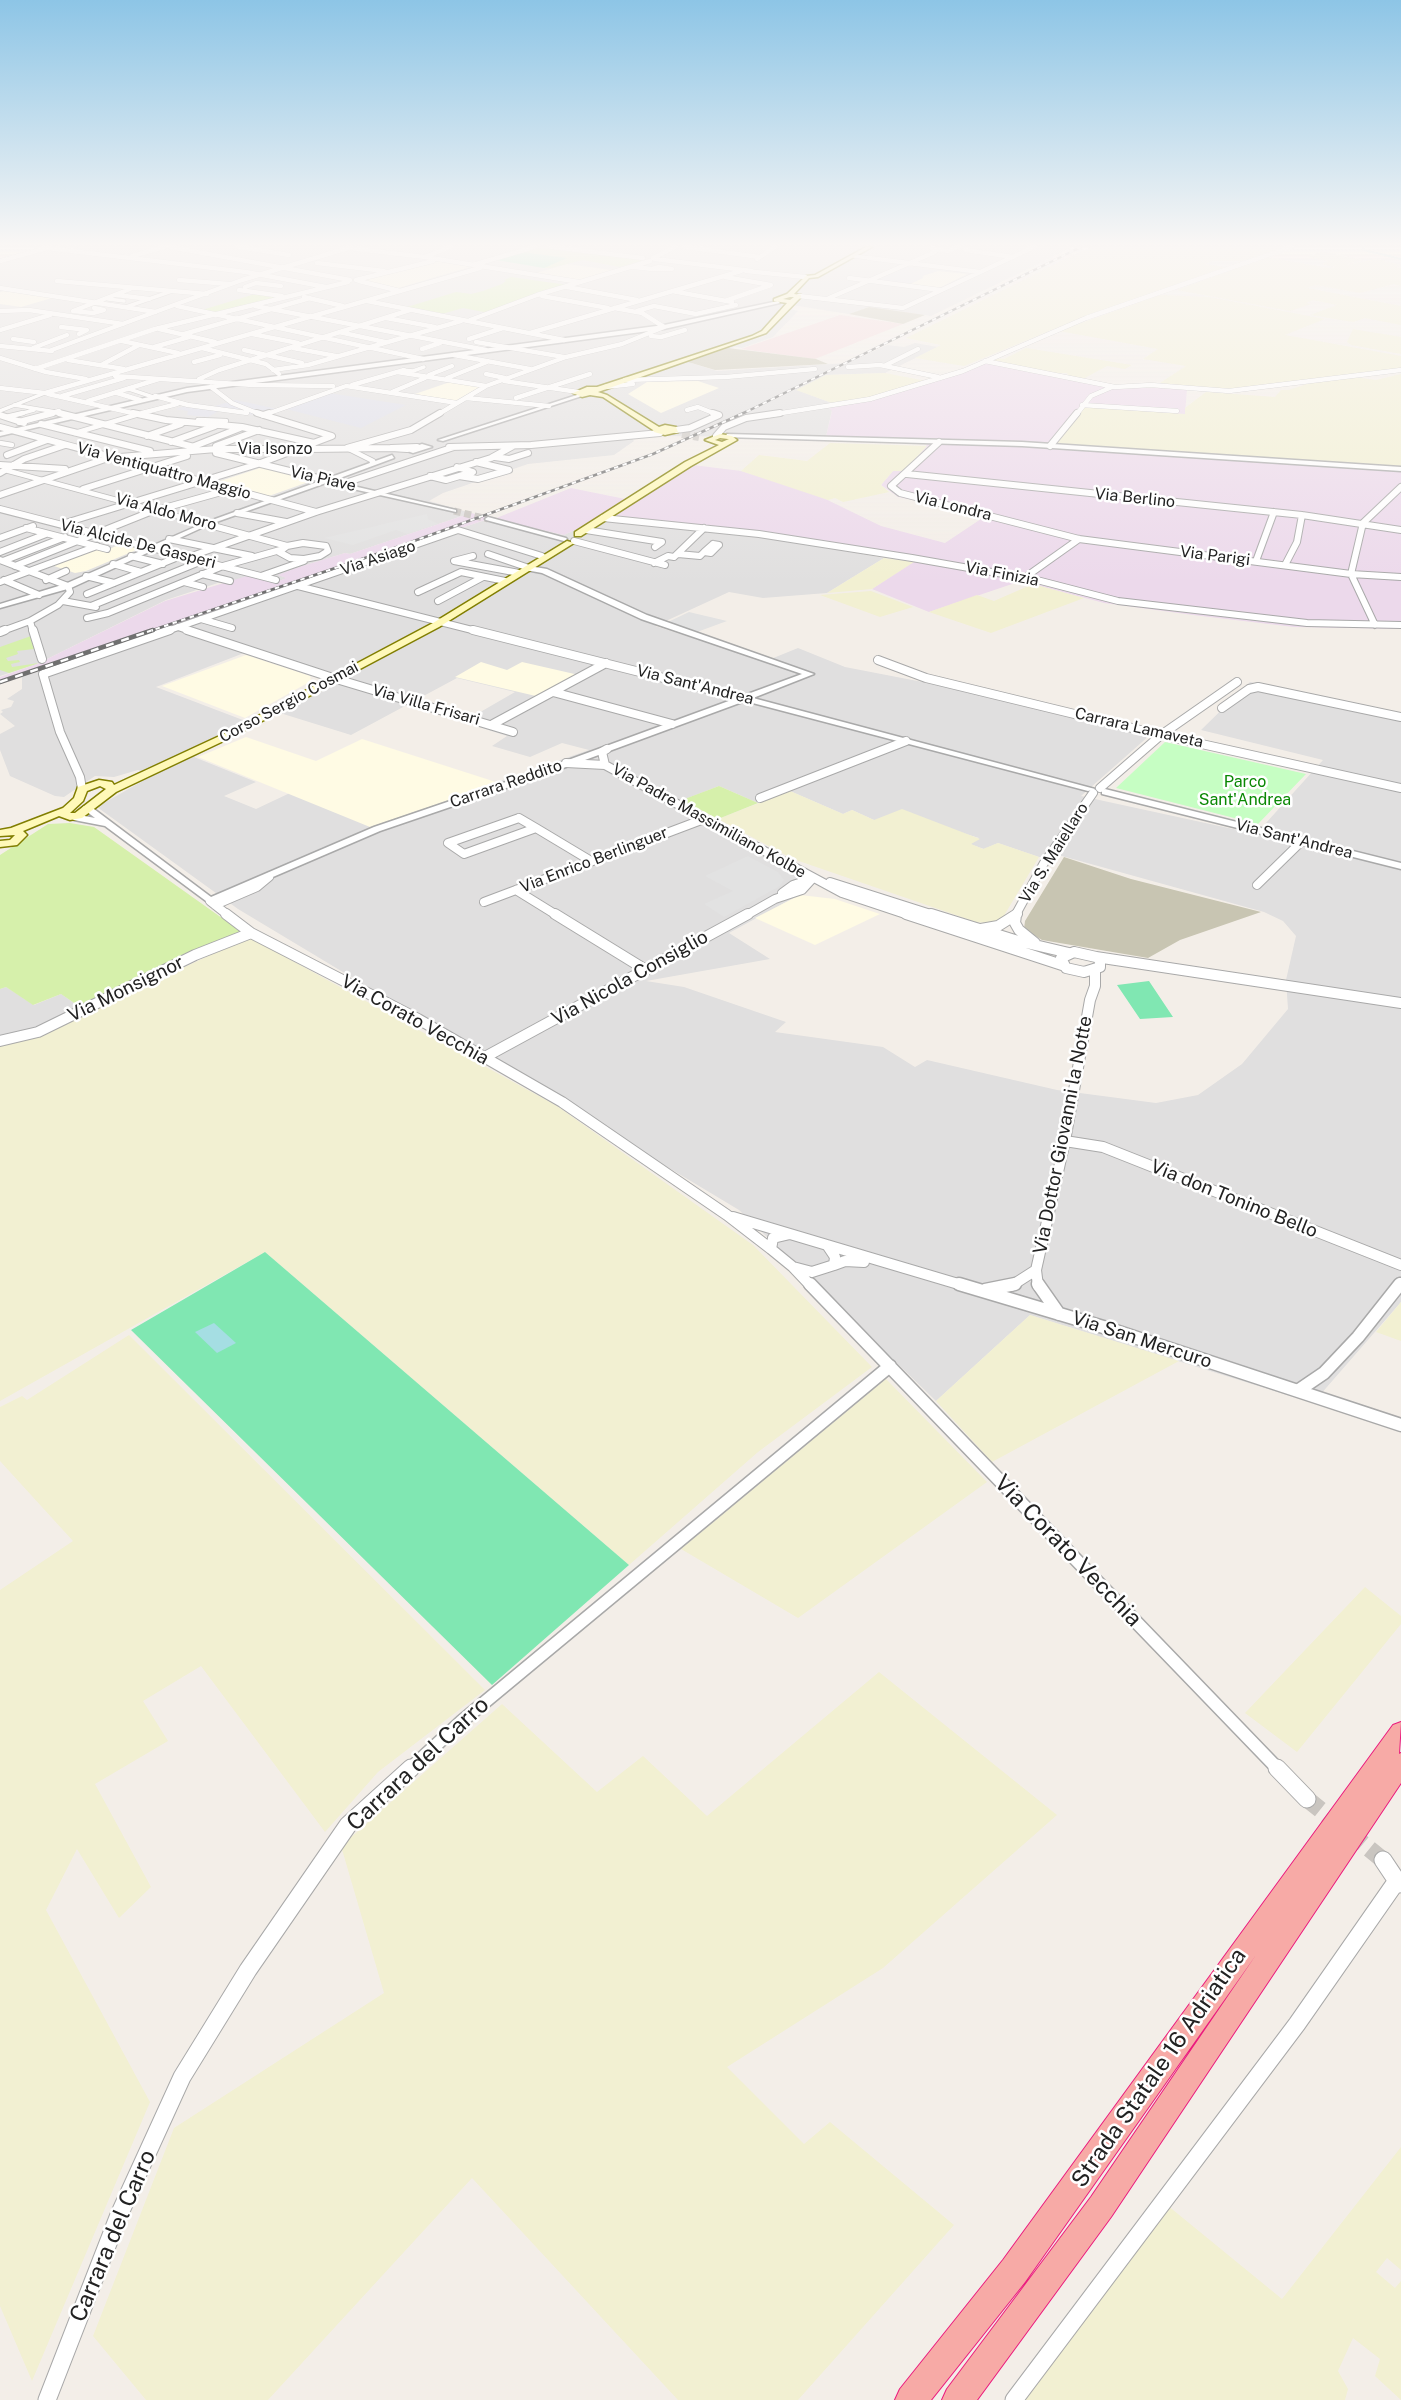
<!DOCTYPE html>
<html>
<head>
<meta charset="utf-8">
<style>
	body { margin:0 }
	canvas { display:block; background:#f3eee8 }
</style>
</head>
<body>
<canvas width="1401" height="2400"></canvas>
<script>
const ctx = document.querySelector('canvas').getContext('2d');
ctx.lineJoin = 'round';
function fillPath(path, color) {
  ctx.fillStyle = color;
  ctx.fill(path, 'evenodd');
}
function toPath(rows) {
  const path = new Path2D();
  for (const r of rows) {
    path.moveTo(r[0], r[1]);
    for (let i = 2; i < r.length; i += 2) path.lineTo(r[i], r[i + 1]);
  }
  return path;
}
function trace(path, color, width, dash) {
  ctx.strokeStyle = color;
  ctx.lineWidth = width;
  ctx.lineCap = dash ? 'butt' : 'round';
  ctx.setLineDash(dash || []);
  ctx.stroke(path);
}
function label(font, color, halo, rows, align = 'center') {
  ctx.font = font + ' "Public Sans",sans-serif';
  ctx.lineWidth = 5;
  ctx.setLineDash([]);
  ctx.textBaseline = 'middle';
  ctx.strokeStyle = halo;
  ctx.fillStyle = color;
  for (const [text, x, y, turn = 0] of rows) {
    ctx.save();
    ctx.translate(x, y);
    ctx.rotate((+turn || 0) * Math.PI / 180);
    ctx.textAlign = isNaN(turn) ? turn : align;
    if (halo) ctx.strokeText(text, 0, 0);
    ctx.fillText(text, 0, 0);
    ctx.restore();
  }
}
fillPath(toPath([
	[78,247,1073,247,931,316,869,307,849,314,792,305,764,336,691,363,717,371,848,363,887,345,904,347,915,343,938,347,885,373,826,375,797,390,837,405,832,410,826,437,630,436,634,441,614,455,528,464,443,493,429,501,471,513,350,554,345,553,296,568,279,575,287,578,277,582,224,581,166,600,39,663,0,676,0,262,41,249,63,251],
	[491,518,564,535,596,520,762,536,884,558,827,593,763,598,729,592,655,626,766,661,798,648,845,667,964,690,1150,735,1081,796,1256,834,1323,760,1201,730,1250,682,1401,715,1401,1302,1313,1403,1030,1315,936,1401,739,1210,238,909,97,807,153,775,138,770,114,777,95,776,64,797,55,796,10,776,0,750,0,734,15,726,0,714,3,712,1,710,11,707,14,701,7,699,22,689,22,677],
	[244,653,337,683,280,713,351,735,457,678,515,692,463,722,507,736,492,746,530,757,562,743,589,750,370,826,292,792,256,809,224,796,256,782,194,757,256,725,156,687],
	[719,786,758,803,790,791,843,814,852,810,874,820,950,829,979,838,970,844,984,849,998,843,1039,857,1062,856,1264,912,1283,921,1296,936,1286,980,1288,1009,1242,1064,1198,1095,1156,1103,1057,1090,927,1060,915,1067,883,1047,775,1032,786,1022,684,987,646,981,770,959,729,933,799,895,796,862,680,801],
	[6,987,34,1005,61,994,80,1007,36,1030,0,1042,0,989]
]), '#e0dfdf');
fillPath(toPath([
	[840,315,903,324,815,359,741,349]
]), '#f4d6d9');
fillPath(toPath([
	[985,362,1107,386,1187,389,1185,414,1267,457,1401,468,1401,629,1294,627,1193,615,1104,603,1021,581,929,612,872,589,913,562,762,536,596,520,564,535,494,519,571,488,635,501,693,465,741,471,811,492,881,526,945,543,987,515,898,497,881,485,893,471,904,471,932,439,826,437,832,411,829,408,876,399],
	[471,513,491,518,0,684,0,677,39,663,165,601,250,575,277,582,286,578,278,575,296,568,345,553,350,554]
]), '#ecd9eb');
fillPath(toPath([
	[436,261,470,267,398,288,363,280],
	[567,264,612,270,580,281,533,274],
	[938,271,967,274,939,288,910,284,923,278,922,276],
	[5,291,52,298,21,307,0,304,0,292],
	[698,381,719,388,661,413,628,394,647,382],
	[450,382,481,386,455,401,415,394],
	[263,467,314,480,269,496,217,482],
	[123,543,141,548,86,571,75,573,51,565,97,547,107,550],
	[246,655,310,676,311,681,245,718,162,686],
	[481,662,507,670,522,662,579,675,540,697,455,677],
	[246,737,316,761,362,739,499,783,370,827,198,757],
	[800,895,835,899,880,914,815,945,755,918]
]), '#fffbe4');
fillPath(toPath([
	[869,307,925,315,903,324,849,314],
	[728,348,816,359,828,364,715,370,688,362],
	[1064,857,1131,879,1261,912,1180,940,1148,958,1042,940,1024,929,1025,921]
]), '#c8c5b2');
fillPath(toPath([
	[1090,247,1287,247,1244,261,1212,261,1205,264,1229,268,1091,314,964,366,915,358,941,345,906,338],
	[1322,251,1362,260,1345,265,1377,259,1401,265,1396,268,1401,267,1401,286,1394,284,1360,293,1316,285,1307,288,1401,306,1401,325,1365,318,1353,322,1310,315,1337,305,1313,300,1306,303,1311,304,1290,311,1177,290,1266,257,1328,268,1335,267,1322,264,1328,261,1308,257],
	[1159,295,1209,297,1325,319,1285,335,1401,356,1401,368,1229,390,1160,383,1186,366,1143,359,1158,349,1059,331],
	[1353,329,1401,337,1401,354,1351,345,1347,342],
	[1026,348,1132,365,1125,369,1107,366,1083,379,1069,376,1067,373,1048,373,989,361,996,358,1004,359],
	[885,373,926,381,875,397,835,404,796,390,826,375],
	[1401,374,1401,468,1056,445,1084,407,1185,414,1185,408,1206,392,1275,397,1281,390,1289,390,1313,382,1354,377,1376,380],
	[830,443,927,446,904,471,893,471,881,485,889,492,843,502,835,498,828,500,741,471,759,455,807,461],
	[884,558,914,562,872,589,827,593],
	[1033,584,1084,598,991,633,929,612,977,595,994,601],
	[871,591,913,607,880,617,820,595],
	[790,791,843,814,852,810,874,820,902,809,980,839,971,844,983,849,998,843,1039,857,1002,919,986,923,976,922,793,859,718,819],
	[249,937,557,1106,753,1245,872,1367,758,1452,629,1565,265,1252,0,1401,0,1045,39,1035],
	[1401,1302,1401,1341,1376,1332],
	[1030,1315,1179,1361,992,1462,936,1401],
	[129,1335,485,1690,378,1772,325,1832,201,1666,143,1701,168,1741,95,1784,151,1887,119,1918,77,1849,46,1910,150,2102,32,2381,0,2306,0,1590,73,1541,0,1461,0,1407,22,1396,27,1400],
	[886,1379,987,1482,798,1618,681,1549],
	[1365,1587,1401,1616,1401,1624,1297,1752,1245,1713],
	[879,1672,1057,1815,883,1968,727,2067,804,2144,830,2122,954,2225,798,2400,678,2400,472,2178,268,2400,146,2400,93,2336,174,2128,384,1993,341,1846,502,1704,597,1792,643,1756,707,1816],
	[1401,2147,1401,2270,1387,2258,1376,2272,1395,2288,1401,2281,1401,2400,1375,2376,1380,2359,1353,2338,1338,2371,1348,2389,1345,2400,1023,2400,1167,2205,1282,2299]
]), '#f2f0d2');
fillPath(toPath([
	[544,248,640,259,642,261,620,267,583,260,551,268,544,268,565,258,522,252],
	[511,277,568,285,489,313,463,308,442,314,407,307,456,292,471,294,483,291,502,284,506,281,504,280],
	[255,294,283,297,215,313,202,310],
	[31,636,34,649,17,651,18,654,6,658,8,661,19,660,20,662,11,664,12,667,39,663,9,673,0,670,0,647],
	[719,786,758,803,718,819,682,800],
	[70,823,94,827,243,933,80,1007,61,994,33,1005,6,987,0,989,0,855,48,824]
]), '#d6f0ab');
fillPath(toPath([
	[1165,742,1306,774,1258,824,1116,788]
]), '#c6fec3');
fillPath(toPath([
	[522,252,567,258,544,268,496,260],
	[1149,981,1173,1017,1140,1019,1117,985],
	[265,1252,629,1565,492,1685,131,1330]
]), '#80e7b2');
fillPath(toPath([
	[789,309,798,311,773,337,742,348,733,346,765,336],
	[427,514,428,519,438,524,407,534,396,530,353,545,324,538],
	[689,612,727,621,697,632,668,622],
	[748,856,778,872,784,880,780,886,724,917,704,904,733,891,705,876]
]), '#e2e2e2');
fillPath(toPath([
	[906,267,938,271,922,276,924,277,910,284,877,280],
	[329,393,406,405,361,428,286,409,256,415,219,411,208,417,187,415,188,411,176,409,196,403,211,407,236,400,277,409]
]), '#dcdde9');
fillPath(toPath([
	[214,1323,236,1343,217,1353,195,1332]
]), '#a5dee3');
trace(toPath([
	[1363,247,1364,250,1401,259]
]), '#a5dee3', 2);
trace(toPath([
	[1307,1799,1337,1823],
	[1350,1833,1383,1860]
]), '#c9c5c0', 17, [17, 8]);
trace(toPath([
	[454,511,488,519]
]), '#c9c5c0', 7, [7, 3.5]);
trace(toPath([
	[682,434,699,437]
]), '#c9c5c0', 8, [8, 3.5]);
const pedestrianFar1 = toPath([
	[854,256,869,258],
	[108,299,124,301],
	[126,307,172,291],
	[404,370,413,371,424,367],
	[129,389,153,397],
	[14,405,56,412],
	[0,411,45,393],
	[16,415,34,410]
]);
const pedestrian = toPath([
	[6,417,23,413],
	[198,420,226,421],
	[75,433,139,414],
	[0,443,12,445],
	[347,448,373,461,372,463],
	[5,470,206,524]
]);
const minorFar5 = toPath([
	[170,247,350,280],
	[239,247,289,255],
	[552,247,643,258],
	[685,247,760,257],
	[932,249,948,251,958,247],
	[965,250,1013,257],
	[132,256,164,247],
	[425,257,450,247],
	[653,258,675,247],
	[869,258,980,272],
	[655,259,752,271],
	[757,259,775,247],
	[0,261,47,248,246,272,326,287],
	[317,263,384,271],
	[473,265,534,247],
	[634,267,652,269],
	[659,267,672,269,652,269,659,267],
	[746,271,805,277],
	[725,277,771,285,725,301],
	[849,278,940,290],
	[179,280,229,284],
	[356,280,433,261],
	[57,281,207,294],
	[359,281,400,291],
	[245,287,256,283,281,286],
	[567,287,637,300],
	[0,288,156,312],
	[239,290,282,296],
	[672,291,732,302],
	[117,295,149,299],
	[542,296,608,308],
	[799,296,903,308,1034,247],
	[304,297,343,306],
	[829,298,935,252],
	[367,301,564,340],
	[177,306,423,359],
	[255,306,486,350],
	[94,308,104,310,93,313,73,311,130,289],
	[0,311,29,310,123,324],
	[637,311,654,306,696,314,736,305],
	[386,318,435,327],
	[470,320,537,295,650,261],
	[61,327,87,330,79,334],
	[159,329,215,342],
	[0,330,50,315],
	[339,332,385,342],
	[530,333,741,271],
	[184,334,310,298],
	[252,334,298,343],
	[651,336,661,337,685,330],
	[13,339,34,342],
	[469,339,503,328],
	[122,341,178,353],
	[476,342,564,357],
	[0,346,52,351],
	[154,347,189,337],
	[33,348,67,335],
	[202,348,266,364,279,374],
	[293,348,336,356],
	[422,349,440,343],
	[244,350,302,363],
	[49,351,242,280,348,248,425,257,579,282],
	[454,355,530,369],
	[0,358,46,372,86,379],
	[68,360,124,369],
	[985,361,1115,387,1151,385,1229,391,1401,370],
	[194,362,220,355],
	[103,364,139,345],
	[884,366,918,349],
	[848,367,880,365,938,377],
	[35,369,155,329,348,282],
	[273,370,308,365,461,321],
	[397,372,486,386],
	[486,374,505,378],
	[429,375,452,366],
	[115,376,253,385,333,386],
	[447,378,487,362],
	[199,379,219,370,410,310],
	[625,380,726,377,815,369],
	[504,381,578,392],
	[352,385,404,370],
	[211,387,232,403,262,415],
	[605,387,633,384],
	[0,388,45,393,480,268],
	[392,392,425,378],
	[117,393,140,400],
	[48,394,141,415],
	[62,396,124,378],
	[155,396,188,405,247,413],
	[466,398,549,406],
	[516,398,590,374],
	[88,401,159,379],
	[1082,405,1177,411],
	[687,410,698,407,718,415],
	[56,412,66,415],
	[142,413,177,404],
	[46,415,59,411],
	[264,415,346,386,457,403],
	[437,415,486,386,566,357,622,344,664,327,642,313,614,308],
	[769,415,870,399,963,371,1086,318,1291,247],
	[1076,415,1091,396,1112,387]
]);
const minorFar4 = toPath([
	[59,413,194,447],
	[133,413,166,420,242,427,314,443],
	[0,415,24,423],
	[263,415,269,413],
	[19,422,53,413],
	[41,424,150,451],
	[0,427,316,512],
	[676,430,690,428,719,415,713,413],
	[147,436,181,424],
	[716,436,724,427,746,418,780,413],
	[171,442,215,426],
	[939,442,891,486,900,493,1079,539,1351,574,1401,577],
	[216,446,259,430],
	[1050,446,1077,413],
	[192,447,240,428],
	[449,447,531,445,660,433],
	[347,448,411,430,440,413],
	[309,449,391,448],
	[407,449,391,448,417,447],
	[216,453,326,480],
	[7,455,47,440],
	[120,457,216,449,289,449],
	[495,457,509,459,528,453],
	[0,465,65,469],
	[0,473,24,459,65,445],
	[907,474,1302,515,1401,530],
	[430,476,446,480,473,472,457,467],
	[459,476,478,479,509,470,476,462],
	[342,484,454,447],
	[83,489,187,456],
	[0,495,111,457],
	[0,509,276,580],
	[237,513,286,522],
	[603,518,759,534,912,558,1037,580,1118,601,1307,623,1401,625],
	[62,524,258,464,332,436,257,413],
	[206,524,287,546],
	[26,528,107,549],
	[586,530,662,542,655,547],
	[0,538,33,526],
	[169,539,252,556],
	[574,541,665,565],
	[303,543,326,546,328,551,320,556,304,559,290,558,279,552,287,546,303,543],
	[713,544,719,545,711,553,704,552,713,544],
	[0,552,46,534],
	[488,554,529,568],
	[678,554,700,556,704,552],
	[131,556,163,564],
	[473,556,454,561,519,573],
	[189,557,316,512,491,458,513,446],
	[0,560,68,586,70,592,58,605,30,621,0,632],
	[3,561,65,537],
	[1256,561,1274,512],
	[654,563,668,556,674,557,704,528],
	[113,564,141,572],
	[1285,565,1297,542,1302,515],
	[15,566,150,512,232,489],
	[202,574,230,581],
	[86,576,114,583],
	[261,576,304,561],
	[1024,578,1079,539],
	[4,580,39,595],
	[46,580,66,571],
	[0,582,97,546],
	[184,582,203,587],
	[298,586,480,632],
	[418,592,461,572,505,581],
	[87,594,183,555],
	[63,601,96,607],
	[438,601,483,577],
	[91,606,202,561],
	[87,618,108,613,223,566,280,550],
	[201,619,232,628],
	[30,621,33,632],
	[1375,625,1351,574,1363,523,1401,487],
	[178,627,193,632],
	[164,632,458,530,542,556]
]);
const minorFar3 = toPath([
	[33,630,42,659],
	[187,630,333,678,513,732],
	[473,630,747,699],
	[0,632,5,630],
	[878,660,926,678,1161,735,1401,788],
	[553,692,672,724],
	[1222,708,1249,689,1258,687,1401,717],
	[493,724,606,663],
	[566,763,605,765,602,752,607,749],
	[605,765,842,893,911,916],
	[1100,788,1161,735,1237,682],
	[82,789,80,777,60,732,43,674,170,630],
	[760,798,906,741],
	[519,818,536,828,464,854,448,843,519,818],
	[536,828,591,861],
	[830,882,937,916],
	[1257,885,1302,841],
	[516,890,558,916],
	[782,893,793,885,814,878],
	[210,901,229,916],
	[484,902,704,819],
	[215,905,257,887,269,877],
	[745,916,775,899,802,890,813,878],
	[1015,916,1044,863,1093,793]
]);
const minorFar2 = toPath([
	[226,914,251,933,418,1019,562,1102,727,1215,771,1249],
	[555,914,646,970],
	[906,914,1062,965],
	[931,914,1018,941,1069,953],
	[1016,915,1015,923,1019,930,1035,943],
	[981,929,998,926,1017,914],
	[1074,952,1096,957,1100,960,1100,967,1084,972,1066,968,1061,958,1074,952],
	[1096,957,1401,1003],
	[0,1041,38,1032,195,955,251,933],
	[485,1057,748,914],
	[1065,1141,1103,1147,1401,1265],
	[733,1217,827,1245,835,1257,834,1265,812,1272,793,1267,771,1249,773,1238,790,1234],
	[827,1245,965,1286],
	[834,1265,845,1261,864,1262],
	[793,1267,811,1286],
	[1011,1286,1036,1270],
	[1038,1286,1036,1270,1065,1141,1090,1000,1095,986,1095,971],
	[1399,1286,1401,1283]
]);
const minorFar1 = toPath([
	[810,1284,1279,1770],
	[959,1284,1110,1329,1401,1425],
	[1038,1284,1059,1314],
	[985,1290,1015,1284],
	[1299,1390,1324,1373,1358,1337,1400,1284],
	[409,1770,462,1721,890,1366]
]);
const minor = toPath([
	[1277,1768,1307,1799],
	[1383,1860,1399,1884],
	[47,2400,119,2215,182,2077,248,1970,348,1825,411,1768],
	[1014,2400,1297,2024,1396,1882]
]);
const tertiary = toPath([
	[778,301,780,303,664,329,187,392,0,436,0,432,187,388,664,325,778,301],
	[580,394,585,395,443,441,438,440,580,394],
	[727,434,1022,442,1401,467,1401,471,1022,446,725,437,727,434],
	[422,444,432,447,413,453,404,450,422,444],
	[392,455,394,458,332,481,456,510,456,512,326,483,208,525,71,588,0,608,0,604,65,584,204,523,392,455],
	[488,517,566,538,567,539,564,541,486,520,485,519,488,517],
	[529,566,547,569,647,615,814,674,753,698,1095,789,1088,791,745,701,547,774,380,831,210,904,105,826,74,820,69,817,74,814,95,818,82,808,84,806,90,806,211,897,374,827,541,770,802,674,641,619,542,573,526,570,525,568,529,566],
	[1105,789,1401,863,1401,869,1102,794,1102,790,1105,789]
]);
const secondary = toPath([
	[866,247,872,247,818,277,809,278,794,294,801,295,801,297,766,333,598,392,607,395,659,427,665,425,676,427,678,432,665,435,654,432,653,430,603,397,590,395,582,397,573,393,587,387,597,387,752,336,762,331,787,303,774,301,774,299,787,294,806,276,815,275,866,247],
	[790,297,794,297,790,300,783,299,790,297],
	[720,434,732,436,737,440,691,466,581,536,575,536,575,532,685,462,719,445,705,440,720,434],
	[720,438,728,439,729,439,722,442,715,440,720,438],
	[567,541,574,543,439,627,232,737,116,792,82,818,70,820,59,816,23,831,27,835,17,845,0,847,0,841,10,840,15,835,0,836,0,830,11,828,63,808,74,798,78,787,99,780,112,782,114,785,226,733,433,623,567,541],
	[100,786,106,789,75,813,70,813,83,801,87,791,100,786]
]);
const trunk = toPath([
	[1401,1722,1399,1754,1401,1753,1401,1783,1111,2217,977,2400,942,2400,947,2389,1091,2197,1256,1955,1025,2282,931,2400,895,2400,900,2389,1003,2260,1393,1725,1401,1722]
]);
trace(pedestrianFar1, '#a9a9a9', 4.5);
trace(pedestrian, '#a9a9a9', 6);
trace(minorFar5, '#a9a9a9', 5);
trace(minorFar4, '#a9a9a9', 8);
trace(minorFar3, '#a9a9a9', 10);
trace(minorFar2, '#a9a9a9', 12);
trace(minorFar1, '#a9a9a9', 15);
trace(minor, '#a9a9a9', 19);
trace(tertiary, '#a9a9a9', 3);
trace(secondary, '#817e00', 3);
trace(trunk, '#eb1a7e', 2);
trace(pedestrianFar1, '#fff', 3.5);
trace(pedestrian, '#fff', 4.5);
trace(minorFar5, '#fff', 4.5);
trace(minorFar4, '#fff', 6);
trace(minorFar3, '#fff', 8);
trace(minorFar2, '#fff', 10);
trace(minorFar1, '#fff', 12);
trace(minor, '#fff', 17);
fillPath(tertiary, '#fff');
fillPath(secondary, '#fff9b9');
fillPath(trunk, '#f7aaa6');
const railFar1 = toPath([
	[147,632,400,546,653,454,748,411,1081,247]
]);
const rail = toPath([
	[0,682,153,630]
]);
trace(railFar1, '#707070', 2.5);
trace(rail, '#707070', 4.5);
trace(railFar1, '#fff', 2, [4.5]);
trace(rail, '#fff', 2.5, [8]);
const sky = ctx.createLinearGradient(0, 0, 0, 583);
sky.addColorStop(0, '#8dc5e6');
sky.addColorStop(0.42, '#faf7f5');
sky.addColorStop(1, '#faf7f500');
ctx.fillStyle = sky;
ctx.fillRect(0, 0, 1401, 583);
label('16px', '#222', '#fff', [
	["Via Isonzo",275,449],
	["Via Ventiquattro Maggio",164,471,15],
	["Via Piave",323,479,13],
	["Via Berlino",1135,498,6],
	["Via Londra",953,506,14],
	["Via Aldo Moro",166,512,15],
	["Via Alcide De Gasperi",138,544,14],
	["Via Parigi",1215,556,7],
	["Via Asiago",378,558,-19],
	["Via Finizia",1002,574,11],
	["Via Sant'Andrea",695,685,14],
	["Corso Sergio Cosmai",289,702,-28],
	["Via Villa Frisari",426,705,16],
	["Carrara Lamaveta",1139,728,13],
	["Carrara Reddito",506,784,-19],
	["Via Padre Massimiliano Kolbe",709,821,29],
	["Via Sant'Andrea",1294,839,14],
	["Via S. Maiellaro",1054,853,-58],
	["Via Enrico Berlinguer",594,860,-21]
]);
label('16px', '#098803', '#fff', [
	["Parco",1245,782],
	["Sant'Andrea",1245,800]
]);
label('19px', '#222', '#fff', [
	["Via Nicola Consiglio",630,978,-29],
	["Via Monsignor",126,989,-26],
	["Via Corato Vecchia",415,1020,29],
	["Via Dottor Giovanni la Notte",1063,1135,-79],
	["Via don Tonino Bello",1234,1199,22],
	["Via San Mercuro",1142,1340,18]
]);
label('23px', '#222', '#fff', [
	["Via Corato Vecchia",1068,1551,46],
	["Carrara del Carro",418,1764,-43],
	["Strada Statale 16 Adriatica",1159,2068,-55],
	["Carrara del Carro",113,2236,-67]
]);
</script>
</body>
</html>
